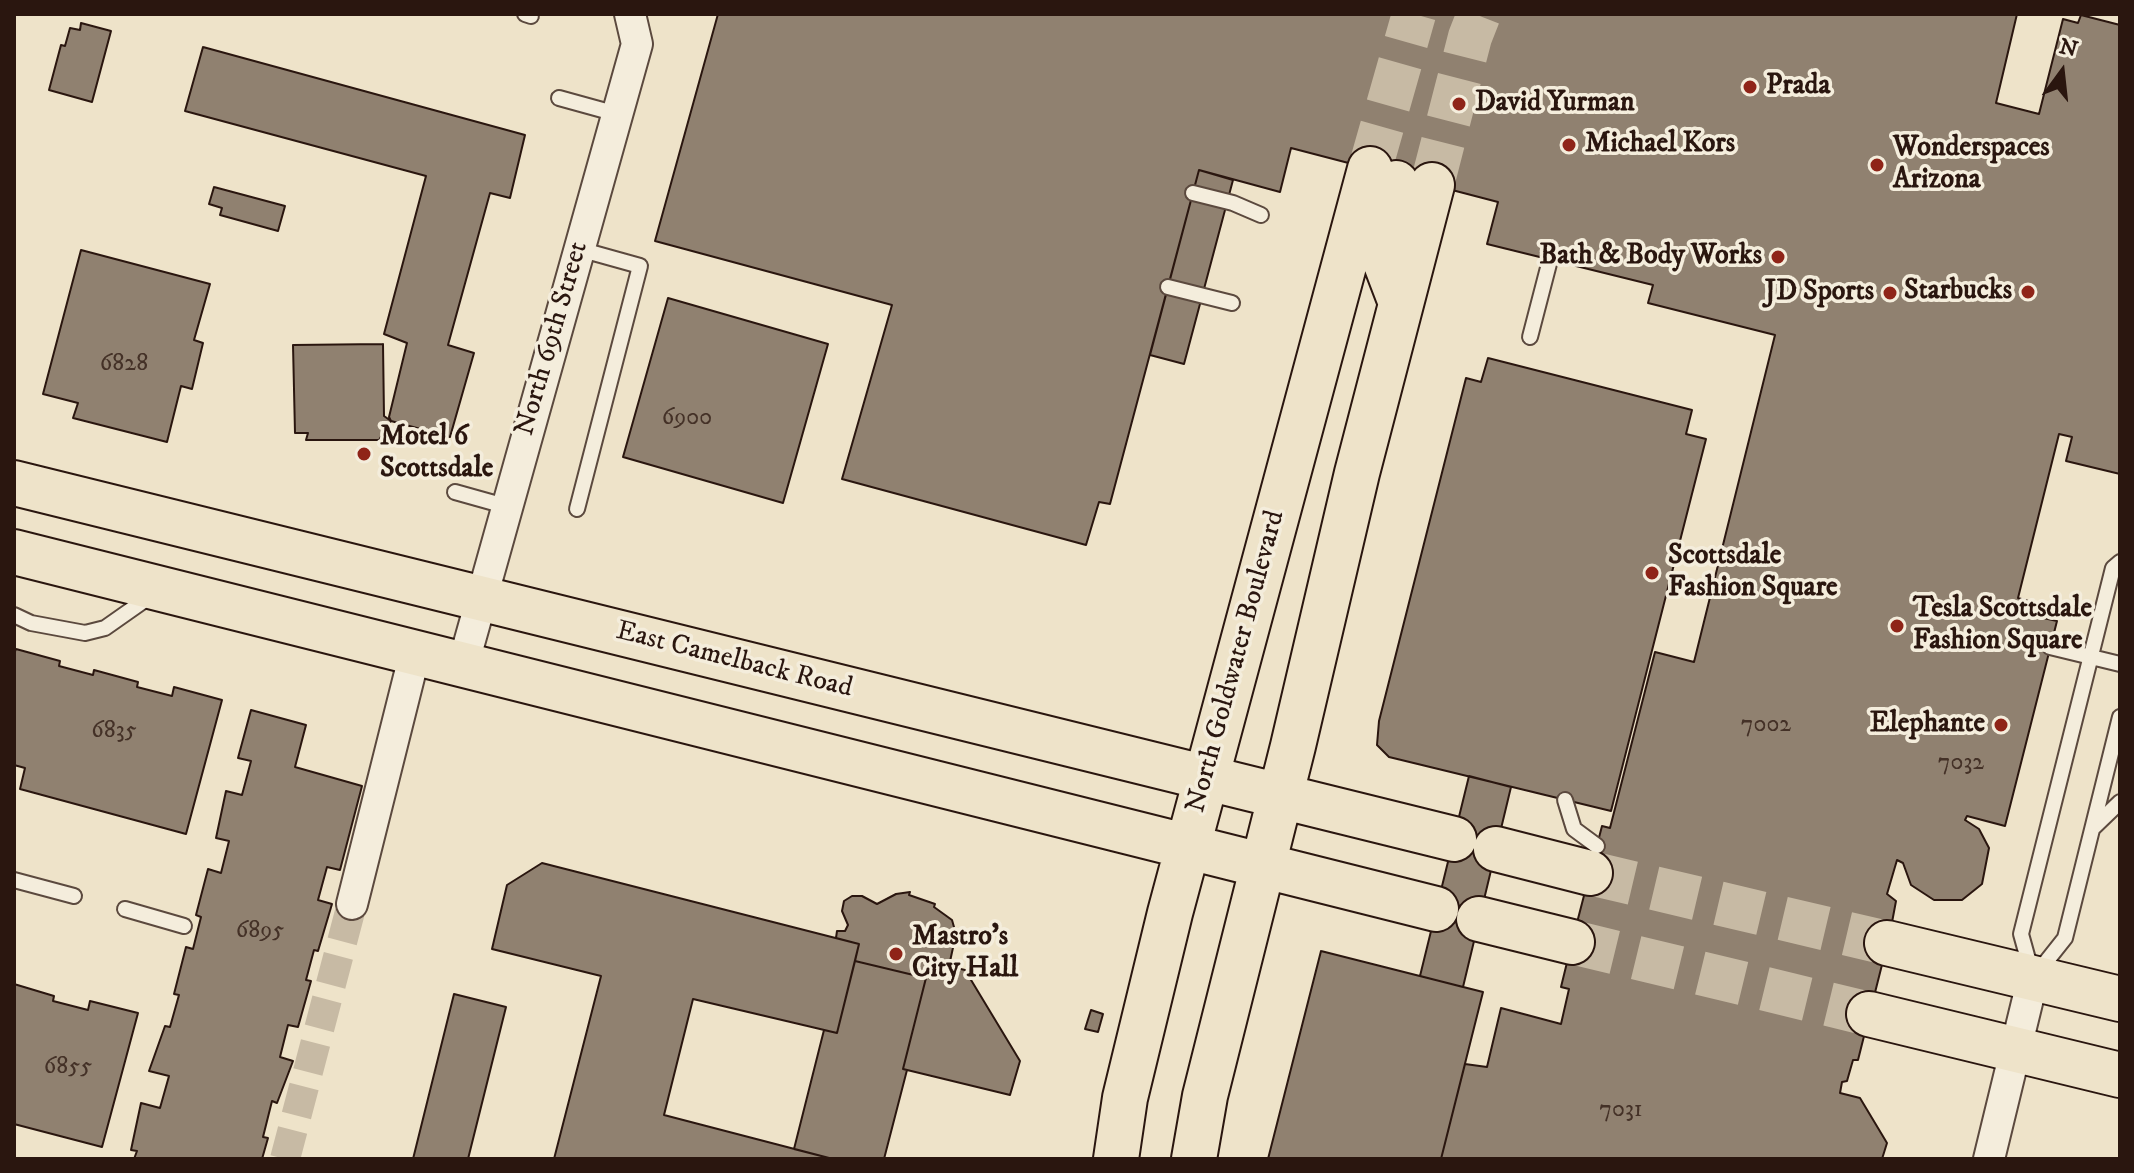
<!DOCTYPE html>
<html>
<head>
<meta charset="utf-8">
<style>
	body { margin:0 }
	#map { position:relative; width:2134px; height:1173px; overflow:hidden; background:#eee3c9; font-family:"IM FELL DW Pica",serif }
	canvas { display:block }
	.frame { position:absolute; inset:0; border:16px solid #2a160f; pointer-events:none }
	.north { position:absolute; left:2022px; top:32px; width:80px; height:80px; -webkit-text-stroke:6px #f4eddc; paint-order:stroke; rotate:15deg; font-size:22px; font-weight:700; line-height:32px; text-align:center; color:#2a160f }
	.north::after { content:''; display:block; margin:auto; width:28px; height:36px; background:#2a160f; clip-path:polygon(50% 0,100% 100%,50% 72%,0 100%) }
</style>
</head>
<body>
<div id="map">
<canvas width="2134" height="1173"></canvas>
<div class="frame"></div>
<div class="north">N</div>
</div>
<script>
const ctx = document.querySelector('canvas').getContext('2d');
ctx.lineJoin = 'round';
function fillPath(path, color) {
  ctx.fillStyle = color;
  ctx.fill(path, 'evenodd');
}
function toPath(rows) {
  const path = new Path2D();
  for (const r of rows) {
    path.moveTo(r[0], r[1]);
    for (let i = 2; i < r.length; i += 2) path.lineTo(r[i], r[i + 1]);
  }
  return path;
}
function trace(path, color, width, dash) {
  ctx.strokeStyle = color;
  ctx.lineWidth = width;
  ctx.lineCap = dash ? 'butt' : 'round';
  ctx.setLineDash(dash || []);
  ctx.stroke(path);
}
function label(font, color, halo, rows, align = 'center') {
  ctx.font = font + ' "IM FELL DW Pica",serif';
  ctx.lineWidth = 7;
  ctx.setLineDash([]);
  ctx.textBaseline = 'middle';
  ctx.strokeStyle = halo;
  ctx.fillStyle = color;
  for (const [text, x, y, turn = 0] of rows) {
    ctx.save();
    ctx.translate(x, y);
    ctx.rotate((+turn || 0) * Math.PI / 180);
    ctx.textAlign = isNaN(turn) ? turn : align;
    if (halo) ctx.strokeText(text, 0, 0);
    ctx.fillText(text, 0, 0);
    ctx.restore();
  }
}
const building = toPath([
	[718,14,2017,14,1996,103,2039,114,2063,19,2078,23,2081,15,2120,25,2120,474,2066,461,2072,437,2059,434,2018,598,2042,605,2039,617,2057,621,2005,826,1967,816,1965,820,1979,829,1989,848,1982,884,1962,900,1934,900,1911,885,1903,863,1897,860,1887,894,1896,901,1890,933,1858,1060,1853,1060,1847,1081,1842,1082,1840,1093,1860,1098,1887,1143,1882,1159,1441,1159,1465,1064,1487,1067,1501,1008,1561,1024,1569,989,1561,987,1572,942,1602,826,1610,828,1655,652,1694,662,1775,335,1648,303,1653,285,1487,244,1498,202,1291,148,1280,192,1199,170,1110,504,1099,502,1086,545,842,479,892,305,655,241,718,14],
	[81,23,111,31,92,102,49,90,61,45,65,46,70,28,80,30,81,23],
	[203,47,525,135,510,198,490,193,448,345,474,353,450,437,391,421,389,417,407,343,384,334,426,176,185,111,203,47],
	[1199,170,1233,180,1184,364,1150,355,1199,170],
	[214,187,285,206,278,231,220,215,222,208,209,204,214,187],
	[81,250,210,284,194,340,203,343,192,389,181,386,167,442,73,418,78,403,43,394,81,250],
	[668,298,828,344,783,503,623,457,668,298],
	[383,344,384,416,391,421,379,440,306,440,308,433,295,433,293,345,383,344],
	[1488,358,1692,410,1686,434,1706,439,1611,811,1389,757,1377,745,1379,721,1466,378,1481,382,1488,358],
	[16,649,60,661,59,666,93,675,94,670,138,682,137,687,172,696,174,687,222,700,186,834,20,789,25,768,14,765,14,654,16,649],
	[251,710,306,725,295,767,362,786,340,870,327,867,318,900,332,904,318,951,314,950,306,980,311,981,298,1027,288,1025,280,1057,293,1061,277,1103,272,1101,263,1137,268,1138,262,1159,134,1159,137,1151,131,1150,141,1103,160,1108,169,1076,149,1071,165,1026,170,1027,179,995,174,994,186,947,193,949,201,917,196,915,208,869,221,873,229,841,216,838,226,791,242,795,251,761,238,758,251,710],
	[1469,776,1511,787,1463,987,1420,976,1469,776],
	[542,863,859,944,837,1033,693,999,664,1115,833,1159,554,1159,601,976,492,949,507,885,542,863],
	[910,892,909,895,935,904,934,907,952,920,956,934,949,966,930,962,926,978,855,961,859,944,836,938,837,931,845,931,848,925,842,911,844,901,852,896,862,896,877,904,896,894,910,892],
	[1321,951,1483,992,1441,1159,1268,1159,1321,951],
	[855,961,926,978,903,1069,907,1070,884,1159,833,1159,794,1149,824,1030,837,1033,855,961],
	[930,962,965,970,1020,1061,1010,1095,903,1069,930,962],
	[14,984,54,996,53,1001,88,1010,90,1001,138,1013,102,1147,14,1124,14,984],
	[454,994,506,1007,468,1159,413,1159,454,994],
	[1091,1010,1103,1014,1098,1032,1085,1029,1091,1010]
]);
fillPath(building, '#908170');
trace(building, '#2a160f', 2);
trace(toPath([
	[285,1159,352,904]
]), '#c7baa4', 30, [30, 15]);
trace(toPath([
	[1370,169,1414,14],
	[1432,185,1470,37,1479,14],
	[1590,873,1887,943],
	[1572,942,1869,1014]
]), '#c7baa4', 44, [44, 22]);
const service = toPath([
	[525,14,531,16],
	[559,98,617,114],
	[1193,193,1233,203,1261,215],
	[1168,287,1232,303],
	[1530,337,1550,260],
	[455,492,505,506],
	[577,509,640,266,579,249],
	[14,615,31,623,85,633,105,628,152,595],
	[2050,647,2120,664],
	[1565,800,1574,829,1597,846],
	[2093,828,2120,802],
	[14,880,74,896],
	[125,909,184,926],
	[2031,970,2021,934,2113,568,2120,562],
	[2038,972,2065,938,2120,717]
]);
const minor = toPath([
	[463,665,637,44,630,14],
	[352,904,415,653],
	[1989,1159,2033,978]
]);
const primary = toPath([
	[1396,183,1381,236,1383,256,1401,303],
	[14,483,1454,839],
	[14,552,1436,909],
	[1496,849,1590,873],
	[1479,919,1572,942],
	[1887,943,2120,999],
	[1869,1014,2120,1075],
	[1116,1159,1125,1098,1170,913,1370,169],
	[1194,1159,1205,1096,1293,746,1357,473,1432,185]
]);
trace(service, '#5b493e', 18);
trace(minor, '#5b493e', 34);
trace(primary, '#2a160f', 48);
trace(service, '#f4eddc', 14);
trace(minor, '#f4eddc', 30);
trace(primary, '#eee3c9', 44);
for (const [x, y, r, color] of [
	[1750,87,8,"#8f2418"],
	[1459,104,8,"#8f2418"],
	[1569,145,8,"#8f2418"],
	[1877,165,8,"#8f2418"],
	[1778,257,8,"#8f2418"],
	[2028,292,8,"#8f2418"],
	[1890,293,8,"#8f2418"],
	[364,454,8,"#8f2418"],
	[1652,573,8,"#8f2418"],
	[1897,626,8,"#8f2418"],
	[2001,725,8,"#8f2418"],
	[896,954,8,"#8f2418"]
]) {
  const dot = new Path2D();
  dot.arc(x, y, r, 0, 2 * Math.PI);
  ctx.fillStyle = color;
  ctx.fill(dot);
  trace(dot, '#f4eddc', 3);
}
label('24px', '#443127', null, [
	["6828",124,365],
	["6900",687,419],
	["7002",1766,726],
	["6835",114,732],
	["7032",1961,764],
	["6895",260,932],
	["6855",68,1068],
	["7031",1621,1111]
]);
label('bold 28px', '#2a160f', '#f4eddc', [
	["Prada",1766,87],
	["David Yurman",1475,104],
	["Michael Kors",1585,145],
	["Wonderspaces",1893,149],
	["Arizona",1893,181],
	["Bath & Body Works",1762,257,"right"],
	["Starbucks",2012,292,"right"],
	["JD Sports",1874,293,"right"],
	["Motel 6",380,438],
	["Scottsdale",380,470],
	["Scottsdale",1668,557],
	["Fashion Square",1668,589],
	["Tesla Scottsdale",1913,610],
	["Fashion Square",1913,642],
	["Elephante",1985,725,"right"],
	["Mastro's",912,938],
	["City Hall",912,970]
], 'left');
label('28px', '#2a160f', '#f4eddc', [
	["North 69th Street",553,339,-74],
	["East Camelback Road",734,661,14],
	["North Goldwater Boulevard",1237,662,-75]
]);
</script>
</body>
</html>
